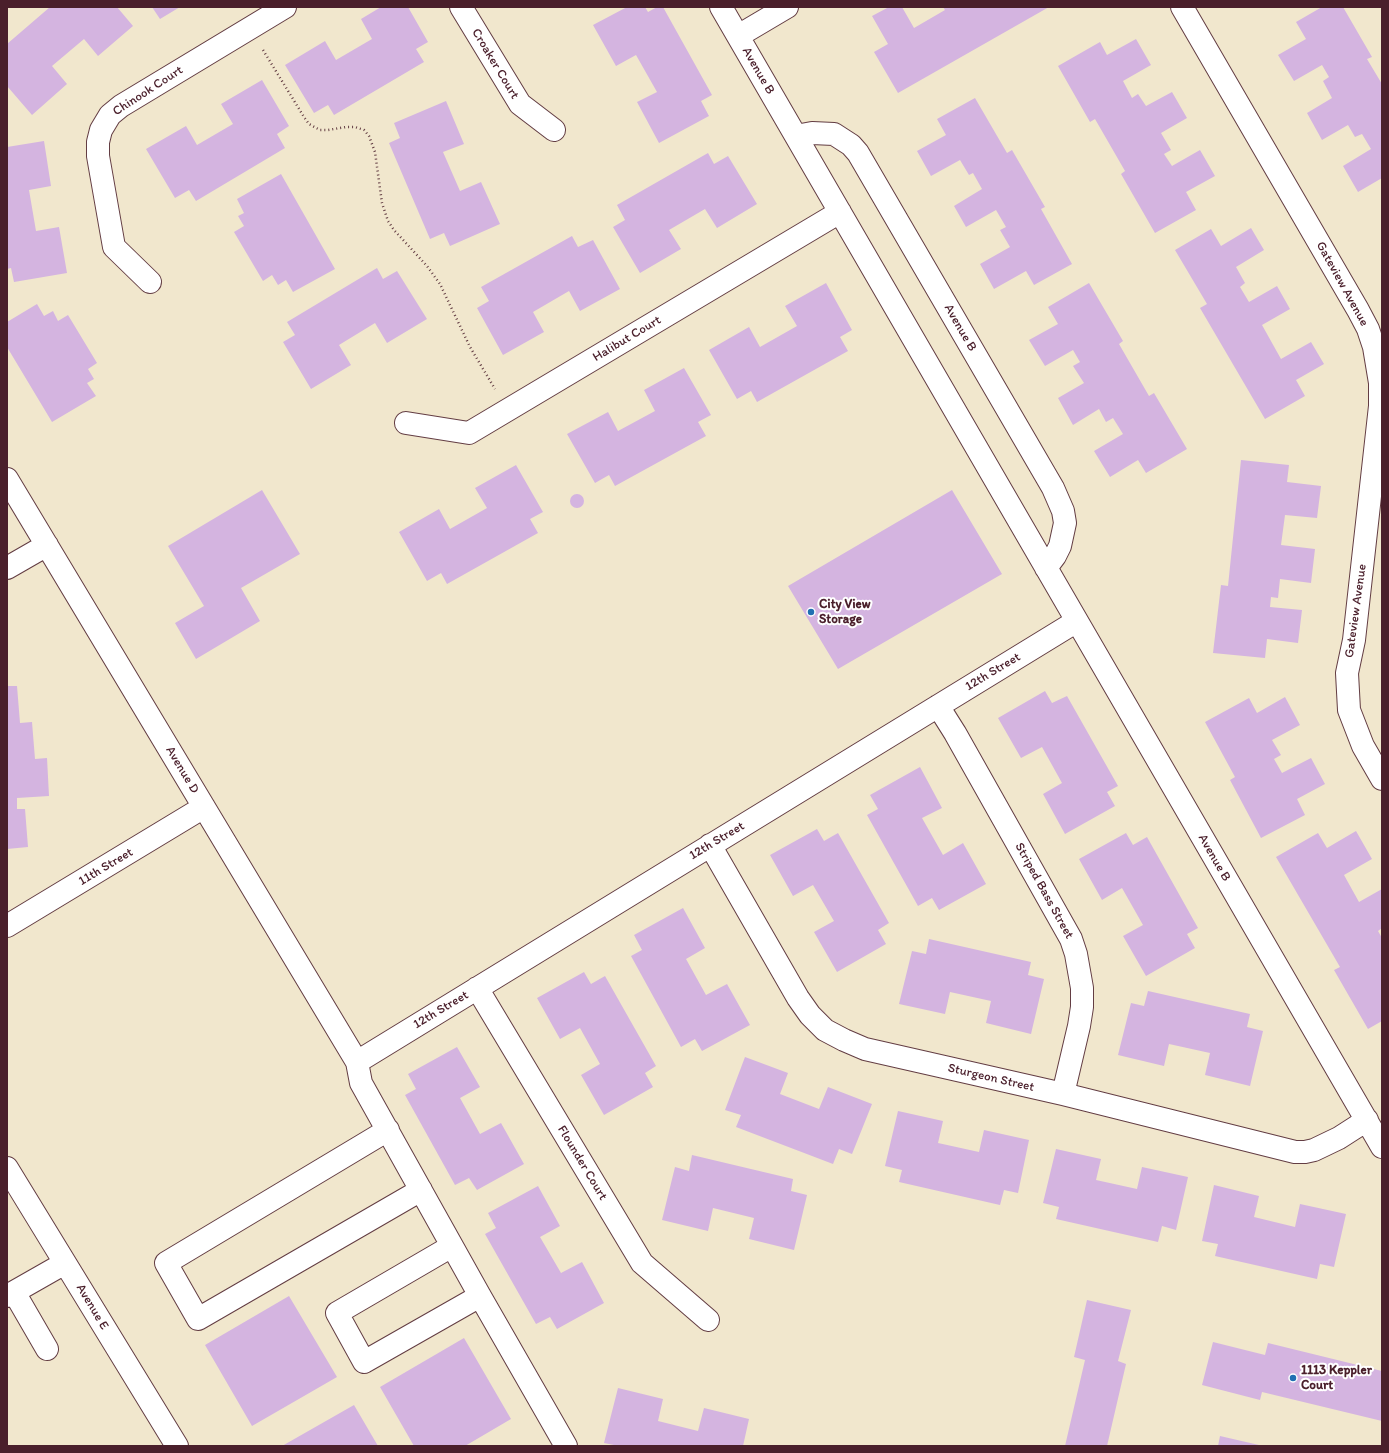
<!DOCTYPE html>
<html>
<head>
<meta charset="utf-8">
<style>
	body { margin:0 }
	#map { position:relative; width:1389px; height:1453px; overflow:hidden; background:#f1e7cd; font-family:Itim,sans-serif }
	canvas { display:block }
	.frame { position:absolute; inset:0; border:8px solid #4a1f2b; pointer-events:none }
</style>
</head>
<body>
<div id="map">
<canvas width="1389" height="1453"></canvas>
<div class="frame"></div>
</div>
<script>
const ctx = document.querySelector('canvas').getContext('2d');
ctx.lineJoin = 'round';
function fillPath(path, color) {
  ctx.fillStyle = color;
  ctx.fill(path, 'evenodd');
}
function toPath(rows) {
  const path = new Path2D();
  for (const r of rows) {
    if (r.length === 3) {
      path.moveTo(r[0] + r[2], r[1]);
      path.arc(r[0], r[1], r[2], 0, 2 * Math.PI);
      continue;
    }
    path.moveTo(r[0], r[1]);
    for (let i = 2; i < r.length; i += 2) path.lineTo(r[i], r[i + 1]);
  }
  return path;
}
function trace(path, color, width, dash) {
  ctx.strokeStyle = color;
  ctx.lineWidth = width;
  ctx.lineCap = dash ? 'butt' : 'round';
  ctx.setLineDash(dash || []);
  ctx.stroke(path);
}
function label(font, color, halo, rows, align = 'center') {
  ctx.font = font + ' Itim,sans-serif';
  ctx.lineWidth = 4;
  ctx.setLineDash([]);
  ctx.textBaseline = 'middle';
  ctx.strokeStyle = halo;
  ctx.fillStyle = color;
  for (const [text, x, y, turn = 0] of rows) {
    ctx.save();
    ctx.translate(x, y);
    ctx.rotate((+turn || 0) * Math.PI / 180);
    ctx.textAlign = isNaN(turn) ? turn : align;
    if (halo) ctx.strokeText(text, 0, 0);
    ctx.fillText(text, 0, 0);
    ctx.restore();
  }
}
fillPath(toPath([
	[50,7,117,7,133,26,98,56,84,39,52,66,67,84,32,115,7,86,7,44],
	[152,7,180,7,160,19],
	[381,7,408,7,428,42,416,49,424,62,334,115,328,105,314,113,285,65,325,41,336,60,372,39,361,19],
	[627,7,645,7,648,12,657,7,663,7,712,95,701,101,709,116,659,143,637,102,657,92,636,55,616,66,593,25],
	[889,7,902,7,914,28,945,10,943,7,1049,7,898,93,874,52,888,44,872,16],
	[1322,7,1343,7,1372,57,1367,59,1382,84,1382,178,1358,192,1343,166,1371,149,1362,134,1355,137,1348,125,1322,140,1307,113,1332,98,1323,81,1329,77,1322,65,1294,81,1278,55,1306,39,1296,22],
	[1136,39,1151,65,1123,81,1132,98,1138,94,1146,106,1172,92,1187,118,1161,133,1171,150,1164,154,1172,166,1200,150,1215,176,1186,192,1196,210,1155,233,1121,174,1125,171,1095,119,1090,122,1058,66,1100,42,1107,55],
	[262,80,289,126,277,134,285,148,196,201,189,190,175,198,146,149,186,126,197,145,233,124,221,104],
	[975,98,1007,153,1012,150,1045,207,1041,209,1072,264,1034,285,1026,271,994,289,980,264,1010,247,1000,230,1006,227,996,210,966,227,954,206,982,189,973,173,969,175,960,160,931,176,917,151,946,135,937,119],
	[446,101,464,144,443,152,460,191,481,182,500,224,450,246,444,233,430,239,389,143,400,138,394,123],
	[44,141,51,186,29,190,36,231,59,227,67,273,14,282,11,268,7,269,7,147],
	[708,153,714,164,728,156,757,204,717,228,705,209,669,230,681,249,640,273,613,227,625,220,617,205],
	[281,174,335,269,293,292,286,280,278,285,272,275,263,281,234,232,244,226,238,216,244,213,237,199],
	[1251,228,1264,250,1236,267,1245,283,1240,287,1249,302,1277,286,1290,309,1262,325,1281,359,1311,342,1324,364,1296,380,1305,396,1265,419,1200,308,1207,304,1175,250,1211,229,1221,246],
	[572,236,578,247,593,240,620,289,580,311,569,291,533,312,544,332,503,355,477,308,489,301,481,287],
	[377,268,383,279,397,271,427,319,387,343,375,323,339,345,351,365,311,389,283,342,295,335,287,322],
	[826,283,852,330,840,337,848,351,757,402,751,391,737,399,709,350,749,327,760,347,797,326,785,306],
	[1089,283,1123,341,1119,344,1149,396,1154,393,1187,449,1146,473,1138,460,1110,477,1094,451,1123,434,1113,418,1106,422,1099,409,1073,425,1058,398,1084,383,1073,366,1080,362,1073,350,1045,366,1029,340,1058,324,1048,307],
	[37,304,44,316,53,311,58,321,68,315,97,363,88,369,94,379,87,383,96,396,52,422,7,347,7,322],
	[684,368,711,415,698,422,706,436,615,486,609,475,595,483,567,434,608,412,618,431,655,411,644,390],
	[1241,460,1289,465,1287,482,1321,486,1317,518,1285,515,1281,545,1315,549,1311,583,1280,579,1278,598,1271,597,1270,607,1302,610,1298,643,1267,639,1265,658,1213,653,1221,585,1228,586],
	[516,465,543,512,530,519,538,533,447,584,441,573,427,581,399,532,439,509,450,529,487,508,475,488],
	[262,490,300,554,241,588,260,621,196,659,175,623,204,606,168,546],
	[952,490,1002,574,838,669,788,586],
	[577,501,7],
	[7,686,17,686,20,723,32,722,35,759,47,758,49,796,17,798,17,809,25,809,28,847,7,849],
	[1045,691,1052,703,1067,696,1118,786,1107,792,1115,806,1065,834,1043,794,1062,783,1042,747,1021,758,998,718],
	[1285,697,1300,725,1272,740,1281,755,1274,759,1282,773,1311,758,1325,784,1297,799,1305,815,1261,838,1230,780,1235,777,1205,722,1249,698,1257,713],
	[920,767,942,808,922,818,943,855,963,843,986,884,939,910,932,898,918,906,867,815,878,809,870,795],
	[817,829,824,841,838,833,889,923,878,930,886,944,837,972,814,932,834,921,813,885,793,896,770,855],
	[1356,831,1372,859,1344,875,1359,902,1382,889,1382,928,1378,931,1382,938,1382,1021,1368,1029,1334,970,1340,967,1276,857,1318,833,1327,848],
	[1126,833,1133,845,1147,837,1198,928,1187,934,1195,948,1146,976,1123,936,1143,925,1122,888,1102,900,1079,859],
	[683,908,705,948,686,959,706,995,727,984,750,1025,702,1051,695,1039,681,1047,631,956,642,950,634,935],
	[929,939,1031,962,1028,975,1044,979,1031,1034,986,1023,991,1001,950,992,945,1014,899,1004,912,951,926,954],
	[584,972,591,984,605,976,656,1066,645,1073,653,1087,604,1115,581,1075,600,1064,580,1028,560,1039,537,998],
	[1148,991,1250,1014,1247,1027,1263,1031,1250,1086,1205,1075,1210,1053,1169,1044,1164,1066,1118,1055,1131,1003,1144,1006],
	[457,1047,480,1087,460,1098,480,1134,501,1123,524,1164,477,1190,469,1178,455,1185,405,1095,416,1089,408,1074],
	[745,1057,788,1073,780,1094,819,1109,828,1087,872,1104,852,1154,839,1149,833,1164,736,1127,741,1115,725,1110],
	[898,1111,943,1121,938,1143,979,1152,984,1130,1029,1140,1018,1193,1004,1190,1000,1205,899,1182,902,1170,885,1166],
	[1056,1149,1101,1159,1096,1180,1137,1189,1142,1167,1188,1177,1176,1230,1162,1226,1158,1242,1056,1219,1059,1207,1043,1203],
	[692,1155,793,1179,791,1191,807,1195,794,1250,749,1239,754,1218,713,1208,708,1231,662,1220,675,1167,689,1171],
	[1214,1185,1259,1196,1254,1217,1295,1227,1300,1204,1346,1214,1334,1267,1320,1264,1317,1279,1215,1256,1218,1244,1202,1241],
	[538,1186,560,1226,540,1237,561,1273,582,1262,604,1303,557,1329,550,1317,536,1324,485,1234,496,1228,488,1213],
	[289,1296,337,1377,252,1426,205,1345],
	[1087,1300,1131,1310,1118,1361,1126,1364,1107,1446,1065,1446,1085,1360,1074,1357],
	[464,1338,511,1419,465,1446,414,1446,380,1387],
	[1213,1342,1265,1355,1268,1343,1382,1371,1382,1421,1262,1392,1260,1400,1202,1385],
	[618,1388,663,1399,658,1421,698,1431,704,1408,749,1419,743,1446,619,1446,604,1443],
	[354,1405,378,1446,282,1446],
	[1220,1436,1259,1445,1259,1446,1218,1446]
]), '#d4b4e0');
const minor = toPath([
	[461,7,520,104,554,130],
	[721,7,1382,1147],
	[1182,7,1358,310,1368,329,1374,347,1380,383,1380,406,1354,640,1347,673,1349,710,1363,746,1382,779],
	[738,36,787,7],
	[796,136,812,133,834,134,851,145,858,153,1053,488,1063,511,1065,523,1060,546,1055,556,1046,568],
	[150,282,114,247,98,156,98,142,101,130,110,115,121,106,285,7],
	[406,423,469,433,840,212],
	[7,479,357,1062,361,1083,480,1296,566,1446],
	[7,568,47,545],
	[938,706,955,733,1071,939,1076,954,1082,988,1082,1007,1079,1026,1063,1094],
	[710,845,798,998,810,1015,825,1030,844,1040,865,1049,1063,1094,1295,1152,1305,1152,1314,1150,1339,1138,1367,1120],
	[7,926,204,807],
	[477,988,642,1263,708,1320],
	[357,1062,1077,621],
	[388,1130,166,1263,198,1319,421,1190],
	[7,1168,177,1446],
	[452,1246,337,1313,364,1362,480,1296],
	[14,1292,47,1349],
	[7,1296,65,1263]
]);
trace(minor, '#633d43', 24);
trace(toPath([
	[263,50,304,117,309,124,320,130,328,130,346,127,355,127,364,130,369,136,375,152,382,203,388,221,394,230,427,266,440,284,470,347,495,389]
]), '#633d43', 2.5, [1, 3]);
trace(minor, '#fff', 22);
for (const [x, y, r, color] of [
	[811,612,4,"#1f6fb2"],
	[1293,1378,4,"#1f6fb2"]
]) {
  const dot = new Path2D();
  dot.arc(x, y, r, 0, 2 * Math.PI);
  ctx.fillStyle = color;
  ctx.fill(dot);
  trace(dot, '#fff', 1.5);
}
label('13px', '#4a1f2b', '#fff', [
	["Croaker Court",495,64,59],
	["Avenue B",758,71,60],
	["Chinook Court",148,91,-33],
	["Gateview Avenue",1342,284,61],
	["Avenue B",960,328,60],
	["Halibut Court",627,339,-31],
	["Gateview Avenue",1356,611,-82],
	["12th Street",993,672,-31],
	["Avenue D",182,770,59],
	["12th Street",717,841,-31],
	["Avenue B",1214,858,60],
	["11th Street",106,867,-31],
	["Striped Bass Street",1044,891,61],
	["12th Street",441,1010,-31],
	["Sturgeon Street",991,1078,13],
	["Flounder Court",582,1163,59],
	["Avenue E",92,1307,59]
]);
label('bold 13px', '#4a1f2b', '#fff', [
	["City View",819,605],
	["Storage",819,620],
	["1113 Keppler",1301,1371],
	["Court",1301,1386]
], 'left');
</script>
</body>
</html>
